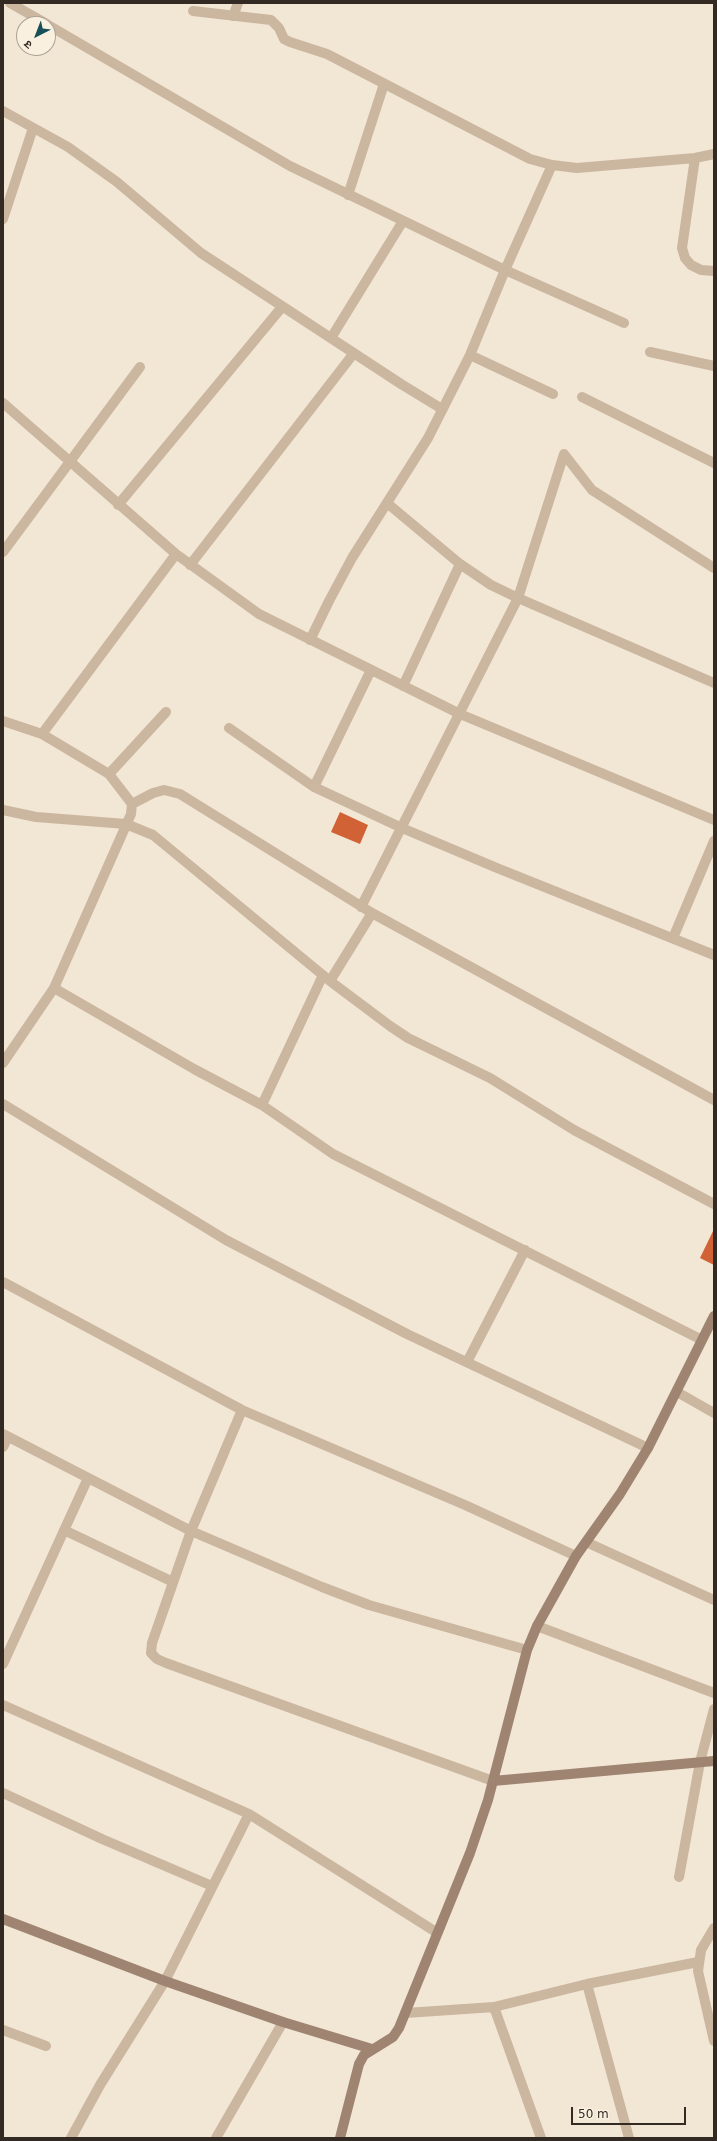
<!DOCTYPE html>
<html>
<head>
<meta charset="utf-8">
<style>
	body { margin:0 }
	#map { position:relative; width:717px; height:2141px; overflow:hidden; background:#f2e6d4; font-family:"DejaVu Sans","Noto Sans Devanagari",sans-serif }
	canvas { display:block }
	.frame { position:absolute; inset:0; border:4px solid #342a24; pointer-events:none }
	.north { position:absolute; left:16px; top:16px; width:40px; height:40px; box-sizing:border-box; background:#faf0e0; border:1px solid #aba195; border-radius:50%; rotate:222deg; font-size:11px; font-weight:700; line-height:16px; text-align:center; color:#342a24 }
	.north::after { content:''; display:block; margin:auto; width:14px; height:18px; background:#175058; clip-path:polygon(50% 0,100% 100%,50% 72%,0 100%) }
	.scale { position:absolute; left:571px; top:2107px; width:115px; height:18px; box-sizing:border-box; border:2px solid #342a24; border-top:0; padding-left:5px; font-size:12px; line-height:14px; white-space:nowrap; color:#342a24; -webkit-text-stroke:3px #faf0e0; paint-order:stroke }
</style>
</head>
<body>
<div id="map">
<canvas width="717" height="2141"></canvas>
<div class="frame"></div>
<div class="north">उ</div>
<div class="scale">50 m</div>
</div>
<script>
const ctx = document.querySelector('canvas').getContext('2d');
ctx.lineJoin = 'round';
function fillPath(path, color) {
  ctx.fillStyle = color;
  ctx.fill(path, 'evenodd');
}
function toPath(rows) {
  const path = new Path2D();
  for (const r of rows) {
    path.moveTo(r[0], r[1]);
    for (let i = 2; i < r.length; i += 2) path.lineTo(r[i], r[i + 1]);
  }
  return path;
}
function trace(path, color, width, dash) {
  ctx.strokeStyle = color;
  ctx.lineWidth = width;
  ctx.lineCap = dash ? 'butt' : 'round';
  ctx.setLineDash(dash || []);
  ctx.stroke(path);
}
fillPath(toPath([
	[340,812,368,825,360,844,331,832],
	[714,1229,714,1265,700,1258]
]), '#d06235');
trace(toPath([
	[10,3,47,24],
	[193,11,271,20,279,28,284,39,290,42,327,54,530,159,552,165,577,168,695,158,714,154],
	[233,16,238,3],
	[48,25,290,166,505,270,624,323],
	[3,111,68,147,117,182,201,253,401,384,442,409],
	[695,158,682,248,685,258,691,265,701,270,714,271],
	[348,195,384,84],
	[3,219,33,128],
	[331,338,403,221],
	[650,352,714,366],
	[470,355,553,394],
	[582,397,714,463],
	[3,403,176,554,259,614,460,714,714,820],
	[387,503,460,564,491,585,518,598,714,683],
	[118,505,282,307],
	[3,552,140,367],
	[190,565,354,353],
	[310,640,329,601,352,558,428,438,470,355,505,270,552,165],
	[403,686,460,564],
	[3,721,42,734,109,774,132,804,131,814,54,988,3,1063],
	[229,728,314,787,402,828,497,868,714,955],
	[42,734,176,554],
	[109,774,166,712],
	[314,787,371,670],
	[132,804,153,793,164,790,180,794,372,913,714,1100],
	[3,810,36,817,126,824,153,835,330,981,390,1026,408,1038,490,1078,574,1130,714,1204],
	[361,907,518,598,564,454,592,490,714,568],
	[673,938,714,841],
	[330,981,372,913],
	[54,988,194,1069,262,1105,333,1154,702,1340],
	[3,1104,226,1240,407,1334,648,1448],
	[262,1105,323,975],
	[3,1282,242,1410,465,1505,576,1556],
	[467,1362,525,1250],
	[677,1392,714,1413],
	[242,1410,191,1531,152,1643,151,1653,157,1659,166,1663,493,1781],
	[3,1434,191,1531,322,1587,369,1605,527,1650],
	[3,1447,8,1437],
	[64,1530,173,1582],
	[586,1542,714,1600],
	[537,1626,714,1693],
	[3,1664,88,1478],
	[3,1705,249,1814,436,1932],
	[3,1793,102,1839,212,1886],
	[679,1877,700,1762,714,1709],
	[714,1928,701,1950,698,1971,714,2041],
	[587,1984,629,2138],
	[494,2007,541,2138],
	[406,2013,494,2007,587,1984,698,1962],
	[3,2030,46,2046],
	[71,2138,100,2085,165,1981,249,1814],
	[216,2138,283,2022]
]), '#cbb6a0', 10);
trace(toPath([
	[493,1781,714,1761],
	[3,1919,165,1981,283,2022,372,2049],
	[340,2138,359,2064,364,2055,393,2037,399,2028,470,1853,488,1800,527,1650,537,1626,576,1556,620,1494,648,1448,714,1316]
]), '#9e8471', 10);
</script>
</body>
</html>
